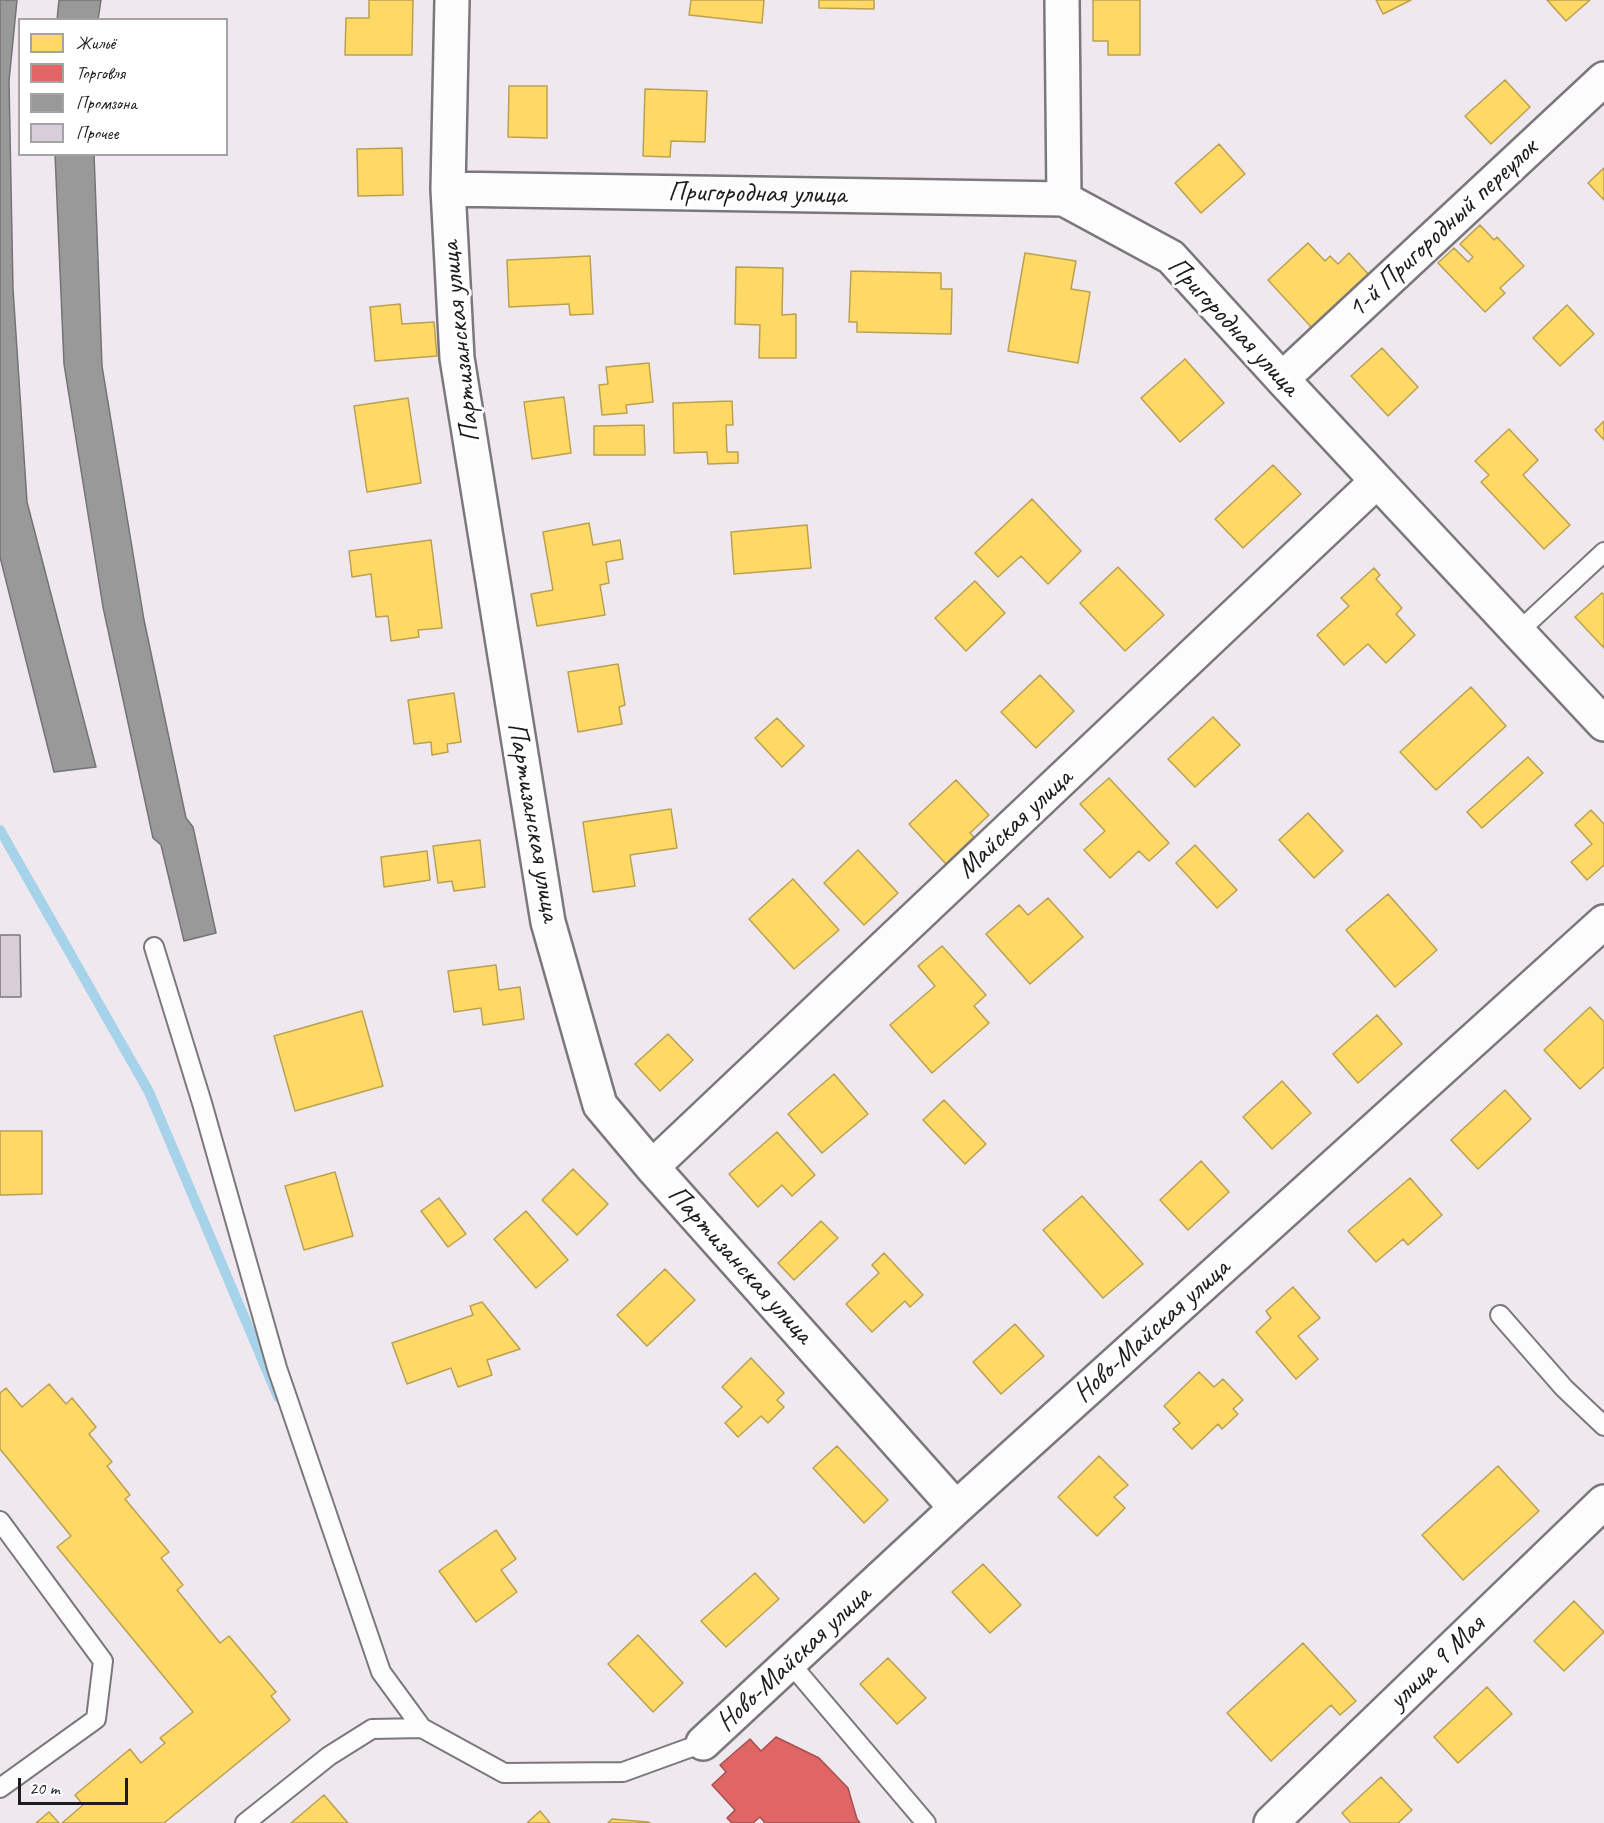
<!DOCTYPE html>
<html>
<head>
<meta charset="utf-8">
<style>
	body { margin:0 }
	#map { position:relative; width:1604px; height:1823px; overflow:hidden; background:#efe9ef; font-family:Caveat,sans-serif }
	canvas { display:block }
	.legend { position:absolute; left:18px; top:18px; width:210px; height:138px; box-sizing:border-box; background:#fff; border:2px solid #a4a4a4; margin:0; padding:8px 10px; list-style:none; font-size:18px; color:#1c1c1c }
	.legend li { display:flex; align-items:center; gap:12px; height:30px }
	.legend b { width:30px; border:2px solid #a4a4a4 }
	.scale { position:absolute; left:18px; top:1778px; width:110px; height:27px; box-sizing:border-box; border:3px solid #1c1c1c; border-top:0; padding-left:8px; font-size:18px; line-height:21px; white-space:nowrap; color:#1c1c1c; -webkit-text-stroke:4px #fff; paint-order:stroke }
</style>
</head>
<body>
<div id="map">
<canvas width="1604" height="1823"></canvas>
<ul class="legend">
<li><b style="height:16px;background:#ffd966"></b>Жильё</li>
<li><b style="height:16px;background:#e06666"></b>Торговля</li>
<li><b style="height:16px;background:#999"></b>Промзона</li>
<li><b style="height:16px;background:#d8ced8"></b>Прочее</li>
</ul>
<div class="scale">20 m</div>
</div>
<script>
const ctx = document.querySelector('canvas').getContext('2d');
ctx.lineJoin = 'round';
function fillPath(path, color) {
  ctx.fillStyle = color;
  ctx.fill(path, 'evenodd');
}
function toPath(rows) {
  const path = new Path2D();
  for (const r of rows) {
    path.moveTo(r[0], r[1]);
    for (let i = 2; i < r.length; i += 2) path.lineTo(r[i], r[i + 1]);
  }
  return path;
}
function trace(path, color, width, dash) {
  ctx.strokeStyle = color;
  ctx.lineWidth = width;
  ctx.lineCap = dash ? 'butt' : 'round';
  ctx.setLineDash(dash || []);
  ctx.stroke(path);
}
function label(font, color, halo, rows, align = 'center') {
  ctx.font = font + ' Caveat,sans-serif';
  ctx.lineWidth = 6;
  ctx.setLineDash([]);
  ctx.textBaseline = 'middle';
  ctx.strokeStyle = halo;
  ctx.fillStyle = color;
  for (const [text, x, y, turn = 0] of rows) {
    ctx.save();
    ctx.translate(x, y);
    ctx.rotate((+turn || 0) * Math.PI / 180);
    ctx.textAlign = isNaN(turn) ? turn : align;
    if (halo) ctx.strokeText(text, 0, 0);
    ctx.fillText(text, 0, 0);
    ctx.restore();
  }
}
const homes = toPath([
	[369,0,413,0,412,55,345,55,346,18,369,18,369,0],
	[691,0,764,0,762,23,689,15,691,0],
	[819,0,874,0,874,9,819,8,819,0],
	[1093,0,1140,0,1140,55,1108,55,1108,41,1093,41,1093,0],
	[1376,0,1411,0,1383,14,1376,0],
	[1547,0,1590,0,1566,21,1547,0],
	[1505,80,1530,107,1491,144,1465,116,1505,80],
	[509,86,547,86,547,138,508,137,509,86],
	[645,89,707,91,705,142,671,141,670,157,643,156,645,89],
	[1219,144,1245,174,1201,213,1175,183,1219,144],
	[402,148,403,195,358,196,357,149,402,148],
	[1604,168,1604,200,1588,183,1604,168],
	[1480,225,1494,240,1497,237,1524,266,1500,288,1505,293,1485,312,1438,263,1454,248,1468,262,1473,257,1460,244,1480,225],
	[1308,243,1325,261,1330,256,1338,264,1349,253,1370,276,1313,329,1268,280,1308,243],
	[1025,253,1076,261,1071,289,1090,292,1078,363,1008,351,1025,253],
	[590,256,593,314,570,315,569,304,509,307,507,260,590,256],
	[736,267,783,268,782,315,796,314,796,358,759,358,760,325,735,324,736,267],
	[851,271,941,273,941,289,952,289,951,334,857,332,857,322,849,322,851,271],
	[400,304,402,324,434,322,437,356,375,361,370,307,400,304],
	[1567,305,1594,334,1560,366,1533,338,1567,305],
	[1382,348,1418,387,1388,416,1351,376,1382,348],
	[1185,359,1224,403,1180,442,1141,398,1185,359],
	[649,363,653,402,626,405,627,413,602,415,599,385,608,384,606,367,649,363],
	[564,397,571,453,532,459,524,402,564,397],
	[408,398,421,483,367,492,354,406,408,398],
	[732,401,733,425,726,425,727,452,738,452,738,463,708,464,707,452,674,453,673,403,732,401],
	[1604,421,1604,440,1595,430,1604,421],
	[644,425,645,455,594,455,594,426,644,425],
	[1509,429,1538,460,1523,475,1570,525,1544,549,1481,482,1489,475,1475,461,1509,429],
	[1273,465,1301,494,1243,548,1215,519,1273,465],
	[1032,499,1081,551,1048,584,1021,556,998,577,975,553,1032,499],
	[589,523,593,545,620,540,623,559,606,562,609,583,600,585,605,615,537,626,531,594,553,590,543,532,589,523],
	[807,525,811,568,734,574,731,532,807,525],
	[431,540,442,628,418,630,419,637,391,641,388,616,376,617,371,574,352,577,349,551,431,540],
	[1118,567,1164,615,1125,651,1080,603,1118,567],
	[1374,568,1380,575,1376,579,1402,608,1396,614,1415,635,1386,663,1368,644,1344,665,1317,635,1349,606,1341,598,1374,568],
	[975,581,1005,613,966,651,935,618,975,581],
	[1602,593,1604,595,1604,648,1575,617,1602,593],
	[618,664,625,705,619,707,622,724,578,732,568,672,618,664],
	[1040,675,1074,711,1036,748,1001,712,1040,675],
	[1471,687,1506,726,1436,790,1400,752,1471,687],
	[454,693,461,742,447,744,448,752,432,755,431,742,414,744,408,700,454,693],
	[1213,717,1240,745,1195,787,1168,759,1213,717],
	[777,718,804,746,782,767,755,738,777,718],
	[1528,757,1543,773,1482,828,1467,812,1528,757],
	[1109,778,1169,843,1149,861,1139,851,1110,878,1084,850,1105,831,1080,804,1109,778],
	[956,780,989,815,970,833,974,837,946,864,909,824,956,780],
	[671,809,677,848,630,855,635,886,593,892,583,822,671,809],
	[1591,810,1604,824,1604,865,1587,880,1571,862,1592,844,1575,825,1591,810],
	[1308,813,1343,851,1314,878,1279,840,1308,813],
	[480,840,485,887,454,891,452,881,438,883,433,846,480,840],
	[1195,845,1237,890,1217,908,1176,863,1195,845],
	[858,850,898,893,864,925,824,883,858,850],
	[427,851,430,880,384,887,381,857,427,851],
	[793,879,839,930,794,969,749,919,793,879],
	[1388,894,1437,950,1395,987,1346,930,1388,894],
	[1048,898,1083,937,1030,984,986,934,1019,905,1028,915,1048,898],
	[942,946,986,995,974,1006,989,1023,932,1073,890,1025,935,986,918,966,942,946],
	[496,965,499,990,520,987,524,1019,483,1025,481,1008,454,1012,448,971,496,965],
	[1590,1007,1604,1022,1604,1067,1580,1089,1544,1050,1590,1007],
	[362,1011,383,1086,295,1111,274,1036,362,1011],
	[1377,1015,1402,1044,1358,1083,1333,1054,1377,1015],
	[668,1034,693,1060,660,1091,635,1064,668,1034],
	[834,1074,868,1114,822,1153,788,1114,834,1074],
	[1282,1081,1311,1113,1272,1149,1243,1117,1282,1081],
	[1505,1090,1531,1119,1478,1169,1451,1140,1505,1090],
	[944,1100,986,1144,965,1164,923,1120,944,1100],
	[0,1131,42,1131,42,1194,0,1195,0,1131],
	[777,1132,815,1175,792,1196,782,1185,758,1207,729,1174,777,1132],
	[1201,1161,1229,1192,1188,1230,1160,1200,1201,1161],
	[573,1169,608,1204,577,1235,542,1200,573,1169],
	[335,1172,353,1236,304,1250,285,1186,335,1172],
	[1410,1178,1442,1215,1408,1245,1403,1239,1376,1262,1348,1231,1410,1178],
	[1082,1196,1143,1264,1103,1298,1043,1230,1082,1196],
	[439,1198,466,1234,448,1247,421,1211,439,1198],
	[526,1211,568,1260,536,1288,494,1239,526,1211],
	[821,1221,838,1238,794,1280,778,1263,821,1221],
	[884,1253,923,1295,910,1307,905,1301,872,1332,846,1304,879,1273,872,1265,884,1253],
	[665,1269,695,1300,647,1346,617,1315,665,1269],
	[1293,1287,1320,1318,1298,1336,1318,1359,1296,1379,1256,1332,1271,1318,1266,1311,1293,1287],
	[482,1302,520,1349,487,1360,492,1375,458,1387,451,1368,407,1384,392,1343,473,1315,470,1306,482,1302],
	[1015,1324,1044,1356,1001,1394,973,1362,1015,1324],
	[751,1358,784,1393,777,1400,784,1407,768,1423,761,1416,738,1437,725,1423,742,1407,722,1387,751,1358],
	[1199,1372,1214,1387,1223,1379,1243,1400,1233,1409,1238,1414,1222,1429,1218,1424,1192,1449,1173,1429,1180,1423,1164,1406,1199,1372],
	[49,1384,66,1404,72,1398,96,1427,89,1434,112,1462,107,1466,130,1495,125,1499,169,1552,161,1558,183,1585,177,1590,220,1643,229,1636,276,1692,271,1696,290,1720,164,1823,62,1823,83,1805,75,1795,130,1749,141,1763,165,1743,160,1738,193,1712,57,1547,71,1536,0,1449,0,1393,6,1388,22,1407,49,1384],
	[837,1446,888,1500,864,1523,813,1468,837,1446],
	[1099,1456,1128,1485,1114,1497,1125,1508,1097,1536,1058,1497,1099,1456],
	[1498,1466,1539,1511,1463,1580,1422,1535,1498,1466],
	[496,1530,516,1559,501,1570,517,1592,476,1622,439,1571,496,1530],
	[983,1564,1021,1605,990,1633,952,1592,983,1564],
	[755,1573,779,1599,726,1647,701,1621,755,1573],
	[1574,1601,1604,1632,1564,1671,1534,1641,1574,1601],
	[638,1635,683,1683,653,1712,608,1664,638,1635],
	[1303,1643,1356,1701,1340,1715,1331,1705,1271,1761,1227,1713,1303,1643],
	[888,1658,926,1698,897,1724,860,1684,888,1658],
	[1487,1687,1512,1714,1458,1763,1434,1737,1487,1687],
	[1381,1777,1412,1810,1398,1823,1351,1823,1342,1813,1381,1777],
	[324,1795,348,1823,291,1823,324,1795],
	[540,1811,550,1823,527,1823,540,1811],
	[49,1812,59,1823,36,1823,49,1812],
	[612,1819,648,1822,650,1823,608,1823,612,1819]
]);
fillPath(homes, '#ffd966');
trace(homes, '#bba050', 1.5);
const shops = toPath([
	[776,1737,819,1758,848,1788,857,1819,860,1823,765,1823,760,1817,753,1823,732,1823,727,1818,735,1810,712,1785,726,1772,720,1765,750,1739,761,1751,776,1737]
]);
fillPath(shops, '#e06666');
trace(shops, '#a55050', 1.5);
const industry = toPath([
	[0,0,17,0,9,81,13,289,27,502,96,767,54,772,0,557,0,0],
	[59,0,101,0,98,20,57,20,59,0],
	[55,154,94,154,102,366,144,620,186,818,193,827,216,933,184,941,161,845,153,838,103,607,89,520,64,364,55,154]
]);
fillPath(industry, '#999');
trace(industry, '#747474', 1.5);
trace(toPath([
	[0,830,149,1092,278,1397]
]), '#a6d3ea', 10);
const building = toPath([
	[0,935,20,935,21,997,0,997,0,935]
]);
fillPath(building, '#d8ced8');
trace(building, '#7b787b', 1.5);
const service = toPath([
	[1518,632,1604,552],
	[154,947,202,1103,277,1368,381,1672,422,1728,504,1773,623,1772,703,1743],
	[1500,1315,1564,1388,1604,1426],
	[0,1521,103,1661,96,1719,0,1788],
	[790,1663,926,1823],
	[245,1823,329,1756,372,1729,422,1728]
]);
const minor = toPath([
	[452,0,448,189,457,358,548,922,600,1105,652,1167,956,1508],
	[1062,0,1064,199],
	[448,189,1064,199,1171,257,1282,379,1604,724],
	[1282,379,1604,79],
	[652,1167,1377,481],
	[703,1743,956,1508,1604,922],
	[1271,1823,1604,1502]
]);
trace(service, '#7b787b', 22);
trace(minor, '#7b787b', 38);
trace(service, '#fdfcfd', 18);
trace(minor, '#fdfcfd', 33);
label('28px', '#1c1c1c', '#fff', [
	["Пригородная улица",757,194,1],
	["1-й Пригородный переулок",1443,229,-43],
	["Пригородная улица",1233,327,47],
	["Партизанская улица",461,342,-96],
	["Партизанская улица",533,822,80],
	["Майская улица",1015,824,-43],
	["Партизанская улица",740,1265,48],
	["Ново-Майская улица",1152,1331,-42],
	["Ново-Майская улица",794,1659,-43],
	["улица 9 Мая",1437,1663,-44]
]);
</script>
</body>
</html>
